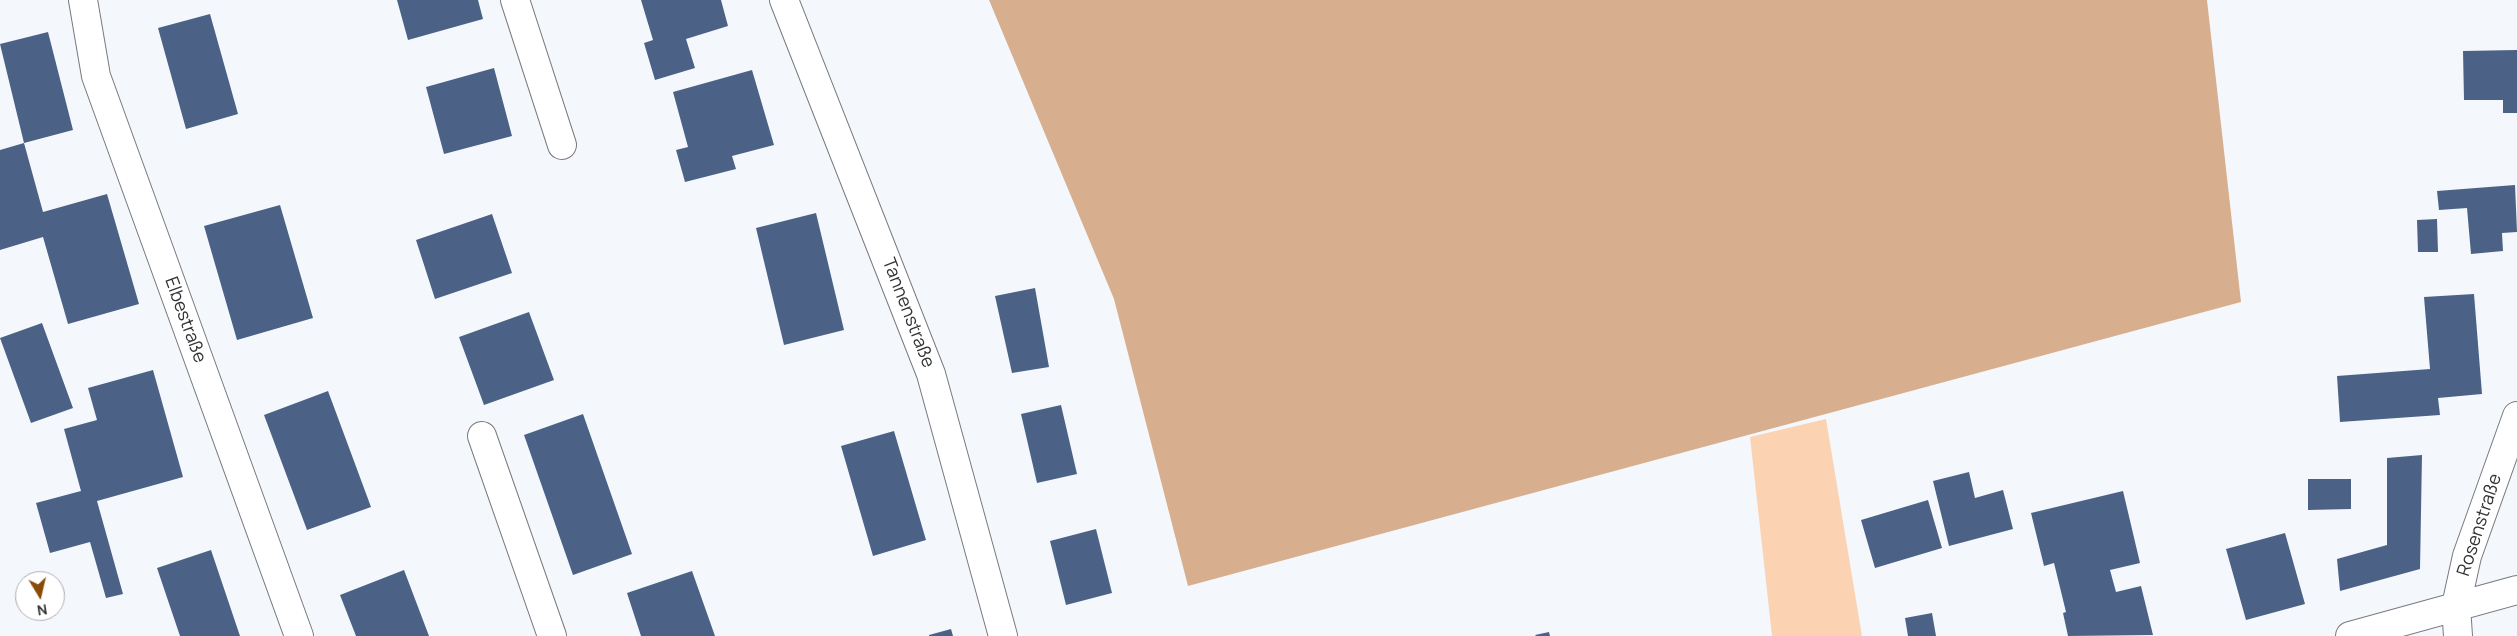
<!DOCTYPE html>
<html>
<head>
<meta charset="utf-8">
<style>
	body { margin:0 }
	#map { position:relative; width:2517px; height:636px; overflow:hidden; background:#f4f8fd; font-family:Manrope,sans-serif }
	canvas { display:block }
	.north { position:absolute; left:15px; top:571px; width:50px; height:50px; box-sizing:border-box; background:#fff; border:1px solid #adadae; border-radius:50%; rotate:171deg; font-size:14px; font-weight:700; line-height:20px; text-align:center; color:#323335 }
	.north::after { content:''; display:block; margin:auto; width:18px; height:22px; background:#884c07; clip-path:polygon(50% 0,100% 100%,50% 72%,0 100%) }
</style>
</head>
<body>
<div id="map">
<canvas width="2517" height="636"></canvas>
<div class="north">N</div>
</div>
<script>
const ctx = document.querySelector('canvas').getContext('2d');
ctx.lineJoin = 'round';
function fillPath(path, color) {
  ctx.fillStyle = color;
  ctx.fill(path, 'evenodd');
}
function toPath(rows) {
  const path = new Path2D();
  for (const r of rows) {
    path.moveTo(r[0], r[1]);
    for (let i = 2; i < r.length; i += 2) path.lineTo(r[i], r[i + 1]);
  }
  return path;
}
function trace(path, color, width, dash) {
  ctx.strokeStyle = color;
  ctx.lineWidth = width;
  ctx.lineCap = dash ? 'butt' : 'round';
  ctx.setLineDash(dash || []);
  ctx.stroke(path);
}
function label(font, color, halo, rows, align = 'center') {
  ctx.font = font + ' Manrope,sans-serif';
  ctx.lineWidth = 5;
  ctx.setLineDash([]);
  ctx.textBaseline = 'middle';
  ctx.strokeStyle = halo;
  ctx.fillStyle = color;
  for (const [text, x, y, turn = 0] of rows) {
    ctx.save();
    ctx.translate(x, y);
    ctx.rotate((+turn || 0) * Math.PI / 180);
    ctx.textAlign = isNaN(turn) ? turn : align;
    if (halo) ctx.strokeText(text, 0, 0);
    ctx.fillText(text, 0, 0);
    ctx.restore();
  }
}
fillPath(toPath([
	[1826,419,1862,636,1772,636,1750,437]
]), '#fbd3b3');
fillPath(toPath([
	[989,0,2207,0,2241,302,1188,586,1114,299]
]), '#d7af8f');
fillPath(toPath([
	[397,0,478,0,483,19,408,40],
	[641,0,721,0,728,26,686,39,695,68,655,80,644,43,653,40],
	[210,14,238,114,186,129,158,28],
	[48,32,73,130,24,143,43,212,107,194,139,304,68,324,43,237,0,250,0,150,24,143,0,44],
	[2517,50,2517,113,2503,113,2503,100,2464,100,2463,51],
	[494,68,512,136,444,154,426,87],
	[752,70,774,145,732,156,736,169,685,182,676,150,688,147,673,92],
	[2515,185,2517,232,2502,233,2503,251,2471,254,2467,208,2439,210,2437,191],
	[280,205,313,318,237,340,204,226],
	[816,213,844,330,784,345,756,228],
	[492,214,512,273,435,299,416,240],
	[2437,219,2438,252,2418,252,2417,220],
	[1035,288,1049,367,1012,373,995,296],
	[2474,294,2482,394,2438,398,2440,415,2340,422,2337,376,2430,369,2424,297],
	[529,312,554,380,484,405,459,337],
	[42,323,73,408,31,423,0,338],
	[153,370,183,477,97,501,123,594,106,598,90,542,50,553,36,503,81,491,64,429,97,420,88,388],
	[328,391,371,507,307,530,264,415],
	[1061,405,1077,474,1037,483,1021,414],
	[583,414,632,554,573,575,524,435],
	[894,431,926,540,873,556,841,446],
	[2422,455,2420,569,2340,591,2337,559,2387,545,2387,458],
	[1969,472,1975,498,2003,490,2013,529,1949,546,1933,481],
	[2308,479,2351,479,2351,509,2308,510],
	[2123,491,2140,563,2110,570,2116,592,2141,586,2153,635,2068,636,2063,613,2066,612,2054,563,2044,566,2031,513],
	[1928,500,1942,548,1875,568,1861,520],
	[1096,529,1112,593,1066,605,1050,541],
	[2285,533,2305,604,2246,620,2226,549],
	[211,550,240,636,180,636,157,568],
	[404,570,429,636,356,636,340,595],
	[692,571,715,636,641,636,627,593],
	[1932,613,1936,636,1908,636,1905,618],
	[951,629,953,636,929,636,929,635],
	[1549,632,1550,636,1536,636,1535,635]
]), '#4b6286');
const minor = toPath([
	[83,0,96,76,299,636],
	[515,0,562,145],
	[784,0,931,374,1003,636],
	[482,436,552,636],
	[2350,636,2517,590],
	[2458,636,2456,606,2467,556,2517,416]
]);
trace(minor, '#777a7e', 30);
trace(minor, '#fff', 28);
label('18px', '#323335', '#fff', [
	["Tannenstraße",908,313,69],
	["Elbestraße",185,320,70],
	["Rosenstraße",2480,525,-72]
]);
</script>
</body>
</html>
